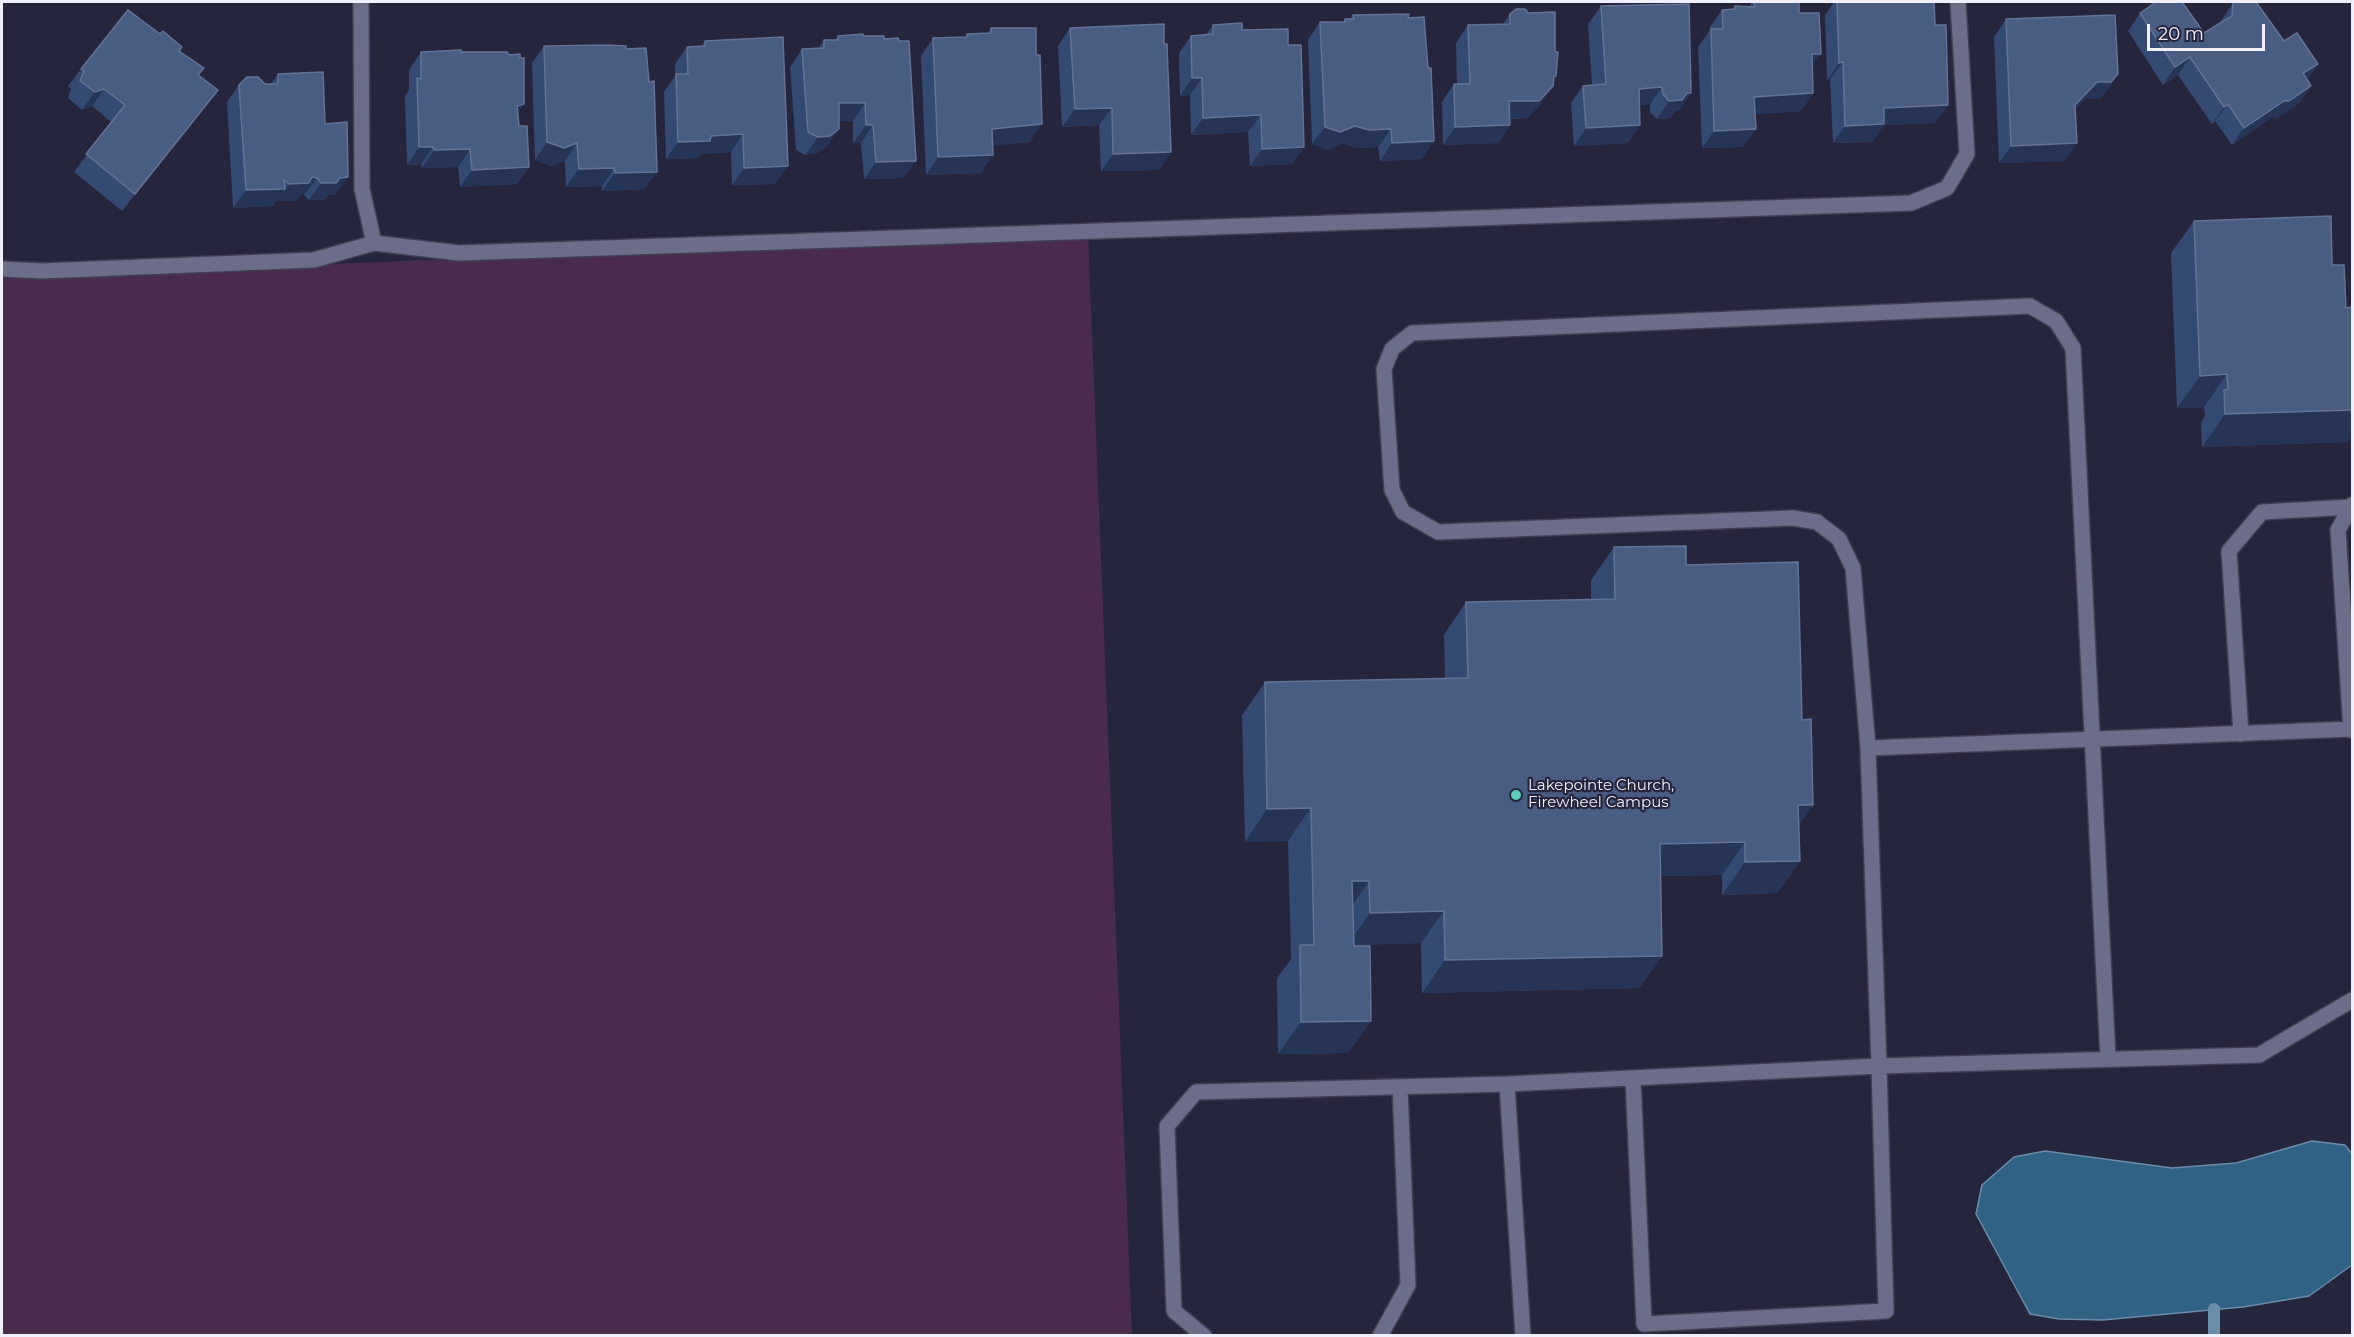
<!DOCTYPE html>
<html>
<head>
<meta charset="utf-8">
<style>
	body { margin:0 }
	#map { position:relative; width:2354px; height:1337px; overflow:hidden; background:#25253c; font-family:Montserrat,sans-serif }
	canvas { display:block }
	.frame { position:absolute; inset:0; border:3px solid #f0f0fd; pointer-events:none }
	.scale { position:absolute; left:2147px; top:24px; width:118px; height:27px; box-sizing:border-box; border:3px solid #f0f0fd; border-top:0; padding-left:8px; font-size:18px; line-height:21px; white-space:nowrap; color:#f0f0fd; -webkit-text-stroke:4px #25253c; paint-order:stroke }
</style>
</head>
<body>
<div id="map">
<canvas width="2354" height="1337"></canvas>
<div class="frame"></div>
<div class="scale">20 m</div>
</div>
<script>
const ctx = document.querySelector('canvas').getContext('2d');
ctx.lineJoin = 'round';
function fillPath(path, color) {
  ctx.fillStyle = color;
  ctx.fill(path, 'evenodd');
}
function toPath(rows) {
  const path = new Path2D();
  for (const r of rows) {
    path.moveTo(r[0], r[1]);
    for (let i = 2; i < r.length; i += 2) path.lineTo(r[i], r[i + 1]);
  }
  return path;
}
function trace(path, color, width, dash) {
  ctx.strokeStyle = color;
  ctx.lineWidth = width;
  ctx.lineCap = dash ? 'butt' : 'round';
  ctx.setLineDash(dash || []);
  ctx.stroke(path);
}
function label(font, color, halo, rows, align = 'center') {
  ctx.font = font + ' Montserrat,sans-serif';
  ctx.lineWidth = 4.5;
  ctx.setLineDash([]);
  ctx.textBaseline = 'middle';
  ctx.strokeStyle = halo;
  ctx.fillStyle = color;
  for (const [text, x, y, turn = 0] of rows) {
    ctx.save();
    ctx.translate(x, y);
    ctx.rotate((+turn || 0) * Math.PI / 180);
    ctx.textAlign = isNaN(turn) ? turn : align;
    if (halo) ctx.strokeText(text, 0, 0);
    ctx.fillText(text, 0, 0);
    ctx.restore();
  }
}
fillPath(toPath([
	[1088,232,1132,1335,2,1335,2,278]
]), '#4a2b4e');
const water = toPath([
	[2312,1141,2345,1145,2352,1154,2352,1265,2309,1296,2243,1307,2103,1320,2059,1319,2030,1314,1976,1214,1982,1185,2014,1157,2045,1151,2172,1168,2236,1163,2312,1141]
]);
fillPath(water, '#306286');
trace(water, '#6a8daa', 1.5);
trace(toPath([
	[2214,1309,2214,1336]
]), '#6a8daa', 12);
const minor = toPath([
	[361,2,362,189,374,243,459,253,1911,203,1947,188,1967,154,1958,2],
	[2,269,42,271,314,260,374,243],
	[2351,730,2338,530,2352,505],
	[2241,734,2229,551,2262,512,2351,507],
	[1868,748,1853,568,1839,539,1817,522,1793,518,1438,532,1403,512,1392,490,1384,369,1392,349,1412,333,2030,306,2056,321,2073,348,2108,1059],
	[1633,1078,1644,1324,1886,1311,1879,1066,2259,1055,2352,1000],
	[1204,1336,1174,1311,1167,1126,1196,1092,1507,1084],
	[1380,1336,1408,1285,1400,1087],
	[1523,1336,1507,1084,1879,1066,1868,748,2352,729]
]);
trace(minor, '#403f52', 18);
trace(minor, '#6c6d89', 15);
fillPath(toPath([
	[1752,2,1779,2,1799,13,1812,66,1813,93,1801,111,1755,114,1756,129,1743,147,1702,148,1698,47,1710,30,1710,27,1722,10,1733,9,1735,6,1749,7],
	[1834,2,1934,2,1935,25,1948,105,1935,123,1884,125,1872,142,1833,143,1830,80,1827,80,1825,15],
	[2233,3,2318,64,2307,80,2311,86,2299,103,2277,118,2271,118,2232,145,2215,121,2212,124,2178,75,2163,85,2128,31,2140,13,2204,33,2221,23,2221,21],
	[1689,4,1679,111,1675,111,1670,118,1657,119,1650,112,1650,104,1640,105,1640,125,1628,143,1574,146,1571,103,1583,86,1592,85,1588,24,1601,6],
	[1510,14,1554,80,1541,104,1527,118,1510,119,1510,125,1498,143,1443,145,1442,102,1454,84,1457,84,1456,43,1468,25,1503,24],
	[1353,15,1408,18,1422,159,1380,161,1378,147,1356,148,1343,143,1328,150,1312,144,1308,40,1320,22,1343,22,1345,19,1350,19],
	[2006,19,2118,74,2106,92,2099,99,2085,99,2075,109,2065,161,1999,163,1994,37],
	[1213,25,1242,30,1288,45,1304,147,1292,164,1250,166,1248,132,1191,135,1190,95,1180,96,1179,53,1191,36,1206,35],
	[991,28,1030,142,993,145,981,173,926,175,921,56,933,38,965,37,967,34,988,33],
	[1070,28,1164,44,1171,152,1159,170,1101,171,1099,125,1062,127,1058,46],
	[838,36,863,36,904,178,864,179,861,143,853,143,853,121,839,121,827,146,817,153,805,155,796,150,790,67,802,49,818,49,824,40,835,40],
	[705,41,775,184,732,185,731,152,701,154,698,158,666,159,664,92,675,76,675,64,687,47,701,46],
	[544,46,626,49,649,82,657,172,644,189,602,191,602,186,566,187,565,161,551,166,535,160,532,63],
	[179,51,198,76,205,107,122,211,74,172,111,122,92,106,82,110,68,98,71,89,68,86,81,69],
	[421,52,461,52,524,104,517,113,519,126,529,167,517,184,460,187,458,167,422,168,421,164,407,165,405,96,409,90,409,70],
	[278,74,325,124,348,177,335,195,328,195,323,200,309,200,304,195,301,195,296,201,276,201,273,206,233,208,227,102,239,85,271,84],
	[2194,221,2332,265,2348,442,2202,447,2201,422,2205,416,2204,407,2177,408,2171,253],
	[1614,547,1686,565,1802,720,1813,805,1799,825,1800,861,1777,893,1722,895,1722,875,1661,876,1662,956,1639,988,1422,993,1421,943,1354,945,1371,1021,1348,1053,1278,1054,1277,978,1291,959,1288,841,1245,842,1242,715,1265,682,1445,679,1444,635,1466,602,1591,600,1591,580]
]), '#354a72');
fillPath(toPath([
	[1812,54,1821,54,1808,71],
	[2190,57,2178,75,2163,85,2175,67],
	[1843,62,1830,80,1827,80,1839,63],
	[2318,64,2305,82,2303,73],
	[2118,74,2106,92,2099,99,2085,99,2063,123,2075,105,2097,82],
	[1192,78,1202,78,1190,95,1180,96],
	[1553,86,1541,104,1527,118,1497,119,1509,101],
	[2311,86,2299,103,2277,118,2271,118,2232,145,2244,128,2284,101],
	[1662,87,1650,104,1627,106,1639,89],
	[104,89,92,106,82,110,95,92],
	[218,90,205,107,122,211,135,194],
	[1687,93,1691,93,1679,111,1675,111,1670,118,1657,119,1669,101],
	[1813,93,1801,111,1742,115,1754,97],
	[839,103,865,103,853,121,827,121],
	[524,104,512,122,517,106],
	[2228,104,2215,121,2212,124,2224,107],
	[1948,105,1935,123,1884,125,1872,142,1833,143,1845,126,1884,108],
	[1112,108,1099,125,1062,127,1075,109],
	[1261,115,1248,132,1191,135,1203,118],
	[1042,124,1030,142,980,147,992,129],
	[866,125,873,125,861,143,853,143],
	[1510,125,1498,143,1443,145,1455,127],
	[1640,125,1628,143,1574,146,1586,128],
	[1355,126,1391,129,1378,147,1356,148,1343,143,1328,150,1312,144,1325,127],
	[839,129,827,146,817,153,805,155,818,137],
	[1756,129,1743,147,1702,148,1714,131],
	[743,134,731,152,701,154,698,158,666,159,678,142,711,136],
	[1434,141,1422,159,1380,161,1392,143],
	[547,142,577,143,565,161,551,166,535,160],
	[2077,143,2065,161,1999,163,2011,146],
	[419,147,433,147,421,164,407,165],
	[1304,147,1292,164,1250,166,1262,149],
	[470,149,458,167,422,168,434,150],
	[1171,152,1159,170,1101,171,1113,154],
	[993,155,981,173,926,175,938,157],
	[916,161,904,178,864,179,876,162],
	[788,166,775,184,732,185,744,168],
	[529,167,517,184,460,187,472,170],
	[614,168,602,186,566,187,579,169],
	[657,172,644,189,602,191,615,173],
	[312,177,317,178,304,195,301,195,296,201,277,201,289,184],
	[348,177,335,195,328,195,323,200,309,200,321,183,340,178],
	[285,189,273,206,233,208,246,190],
	[2227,374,2204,407,2177,408,2200,376],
	[2352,410,2352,436,2348,442,2202,447,2225,414],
	[1798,805,1813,805,1790,838],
	[1311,808,1288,841,1245,842,1267,809],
	[1745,842,1722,875,1637,876,1660,844],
	[1800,861,1777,893,1722,895,1745,862],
	[1352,881,1369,881,1347,913],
	[1444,911,1421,943,1347,945,1370,913],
	[1662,956,1639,988,1422,993,1445,960],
	[1371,1021,1348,1053,1278,1054,1301,1022]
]), '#263456');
const building = toPath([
	[1754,2,1799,2,1799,13,1819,13,1821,54,1812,54,1813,93,1754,97,1756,129,1714,131,1711,29,1723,29,1722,10,1735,9,1735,6,1755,7,1754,2],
	[1837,2,1934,2,1935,25,1946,25,1948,105,1884,108,1884,124,1845,126,1843,62,1839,63,1837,2],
	[2156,2,2182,2,2204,33,2232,16,2233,3,2236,2,2256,2,2284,41,2297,33,2318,64,2303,73,2311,86,2289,101,2284,101,2244,128,2228,104,2224,107,2190,57,2175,67,2140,13,2156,2],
	[1689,4,1691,93,1687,93,1682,100,1669,101,1663,94,1662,87,1639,89,1640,125,1586,128,1583,86,1606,84,1601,6,1689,4],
	[1516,9,1525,9,1528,13,1555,12,1555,52,1558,52,1556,76,1554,77,1553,86,1539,101,1509,101,1510,125,1455,127,1454,84,1470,84,1468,25,1510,24,1510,14,1516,9],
	[128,10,160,34,163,31,182,47,179,51,204,68,198,75,218,90,135,194,86,154,125,105,104,89,95,92,80,81,84,71,81,69,128,10],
	[1409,14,1408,18,1424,17,1428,68,1431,68,1434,141,1392,143,1391,129,1369,130,1355,126,1340,132,1325,127,1320,22,1345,22,1345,19,1354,19,1353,15,1409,14],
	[2115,15,2118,74,2111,82,2097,82,2075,105,2077,143,2011,146,2006,19,2115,15],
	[1242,23,1242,30,1288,29,1288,45,1301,45,1304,147,1262,149,1261,115,1203,118,1202,78,1192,78,1191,36,1213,34,1213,25,1242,23],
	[1164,24,1164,44,1167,44,1171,152,1113,154,1112,108,1075,109,1070,28,1164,24],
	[991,28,1036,28,1036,55,1040,55,1042,124,992,129,993,155,938,157,933,38,967,37,967,34,991,33,991,28],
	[863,34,863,36,884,36,884,39,898,38,899,41,909,41,916,161,876,162,873,125,866,125,865,103,839,103,839,129,830,136,818,137,808,132,802,49,824,48,824,40,838,40,838,36,863,34],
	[783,37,788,166,744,168,743,134,711,136,710,141,678,142,676,74,688,74,687,47,705,46,705,41,783,37],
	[607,45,626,46,626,49,646,48,649,82,654,81,657,172,615,173,614,168,579,169,577,143,564,148,547,142,544,46,607,45],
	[461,50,461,52,507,52,509,55,520,54,520,58,524,58,524,104,517,106,519,126,527,126,529,167,472,170,470,149,434,150,433,147,419,147,417,78,421,79,421,52,461,50],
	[323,72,325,124,347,122,348,177,340,178,336,183,321,183,317,178,312,177,309,183,289,184,284,180,285,189,246,190,239,85,247,77,258,77,265,84,278,84,278,74,323,72],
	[2331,216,2332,265,2344,265,2346,308,2352,307,2352,410,2225,414,2224,390,2228,389,2227,374,2200,376,2194,221,2331,216],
	[1686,546,1686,565,1798,562,1802,720,1811,719,1813,805,1798,805,1800,861,1745,862,1745,842,1660,844,1662,956,1445,960,1444,911,1370,913,1369,881,1352,881,1354,946,1370,946,1371,1021,1301,1022,1300,945,1314,945,1311,808,1267,809,1265,682,1468,678,1466,602,1615,599,1614,547,1686,546]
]);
fillPath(building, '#495c81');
trace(building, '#637395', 1.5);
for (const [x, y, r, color] of [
	[1516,795,6,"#5bcebb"]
]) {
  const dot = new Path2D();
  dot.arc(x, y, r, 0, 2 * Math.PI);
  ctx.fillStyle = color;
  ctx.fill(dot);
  trace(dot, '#25253c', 2);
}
label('15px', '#f0f0fd', '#25253c', [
	["Lakepointe Church,",1528,786],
	["Firewheel Campus",1528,803]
], 'left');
</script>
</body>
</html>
